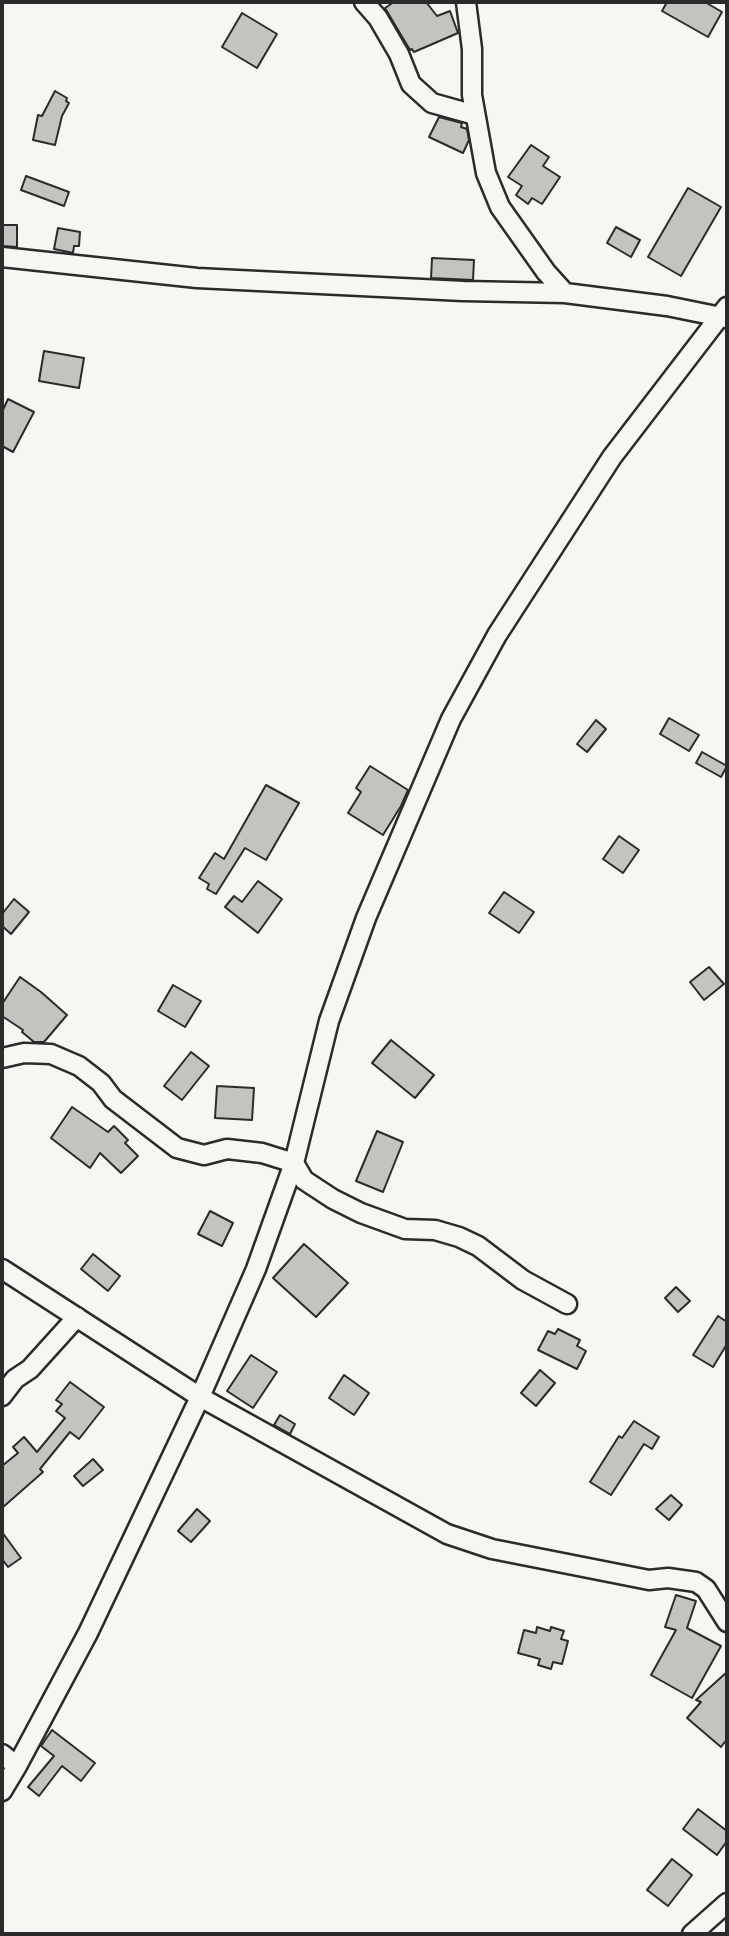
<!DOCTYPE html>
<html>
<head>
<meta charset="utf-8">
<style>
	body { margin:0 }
	#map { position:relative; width:729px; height:1936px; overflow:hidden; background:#f6f6f2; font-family:Itim,sans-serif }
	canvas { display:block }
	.frame { position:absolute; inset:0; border:4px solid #2b2b2b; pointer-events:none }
</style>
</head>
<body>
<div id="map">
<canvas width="729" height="1936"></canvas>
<div class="frame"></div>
</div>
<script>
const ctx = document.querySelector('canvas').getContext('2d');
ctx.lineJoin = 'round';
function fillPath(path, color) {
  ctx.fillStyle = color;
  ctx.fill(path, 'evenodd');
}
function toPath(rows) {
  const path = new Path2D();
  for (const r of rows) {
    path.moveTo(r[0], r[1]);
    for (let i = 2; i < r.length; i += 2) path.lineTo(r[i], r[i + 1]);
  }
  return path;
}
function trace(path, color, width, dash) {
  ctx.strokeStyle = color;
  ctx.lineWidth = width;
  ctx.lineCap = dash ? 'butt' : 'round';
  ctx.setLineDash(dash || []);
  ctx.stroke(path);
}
const building = toPath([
	[394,2,426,2,437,16,450,11,458,33,414,52,412,49,410,50,385,8,394,2],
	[667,2,705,2,722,12,708,37,662,11,667,2],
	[242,13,277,34,257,68,222,47,242,13],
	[55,91,67,98,66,101,69,103,62,116,55,145,33,140,38,115,42,116,55,91],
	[439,117,462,123,461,127,467,129,469,140,463,153,429,137,439,117],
	[531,145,549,157,543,166,560,177,542,204,532,198,528,204,516,195,522,186,508,177,531,145],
	[26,176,69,192,64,206,21,190,26,176],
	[688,188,721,207,681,276,648,257,688,188],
	[2,225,17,225,17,247,2,246,2,225],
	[616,227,640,240,631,257,607,243,616,227],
	[58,228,80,232,79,246,74,246,73,253,54,249,58,228],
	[432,258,474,260,473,280,431,278,432,258],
	[44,351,84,358,79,388,39,381,44,351],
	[8,399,34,412,13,452,2,446,2,412,8,399],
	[669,718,699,735,689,751,660,734,669,718],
	[596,720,606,729,587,752,577,744,596,720],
	[702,752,727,766,721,777,696,763,702,752],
	[370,766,408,790,401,806,383,835,348,813,361,792,356,788,370,766],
	[266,785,299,803,266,860,245,848,216,894,207,889,209,884,199,878,215,853,224,859,266,785],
	[619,836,639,850,623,873,603,859,619,836],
	[258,881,282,899,258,933,225,907,234,896,242,902,258,881],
	[504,892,534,912,519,933,489,913,504,892],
	[14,899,29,912,11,934,2,926,2,914,14,899],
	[709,967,724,984,704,1000,690,982,709,967],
	[20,977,41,992,67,1015,44,1042,34,1042,22,1032,23,1030,2,1016,2,1004,20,977],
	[173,985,201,1001,185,1027,158,1011,173,985],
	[391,1040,434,1075,415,1098,372,1063,391,1040],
	[191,1052,209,1066,182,1100,164,1086,191,1052],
	[217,1086,254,1088,252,1120,215,1118,217,1086],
	[72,1107,108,1132,114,1126,128,1140,125,1143,138,1156,121,1173,100,1153,90,1168,51,1138,72,1107],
	[377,1131,403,1142,383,1192,356,1181,377,1131],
	[210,1211,233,1223,222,1246,198,1234,210,1211],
	[304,1244,348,1283,316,1317,273,1278,304,1244],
	[93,1254,120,1276,108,1291,81,1269,93,1254],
	[676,1287,690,1301,678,1312,665,1298,676,1287],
	[718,1316,727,1322,727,1344,713,1367,693,1355,718,1316],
	[558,1329,580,1340,577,1346,586,1351,577,1369,538,1350,548,1331,555,1334,558,1329],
	[251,1355,277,1372,253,1408,227,1391,251,1355],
	[540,1370,555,1383,536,1406,521,1393,540,1370],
	[344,1375,369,1393,354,1415,329,1398,344,1375],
	[70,1382,104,1407,79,1439,70,1432,40,1469,43,1472,2,1508,2,1466,18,1453,13,1447,24,1437,37,1452,65,1418,56,1411,62,1404,56,1400,70,1382],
	[280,1415,295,1424,290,1434,274,1425,280,1415],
	[634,1421,659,1437,652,1449,644,1444,611,1495,590,1482,619,1436,622,1438,634,1421],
	[93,1459,103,1470,83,1486,74,1476,93,1459],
	[671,1495,682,1505,669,1520,656,1509,671,1495],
	[197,1509,210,1521,191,1542,178,1531,197,1509],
	[2,1532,21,1558,8,1567,2,1559,2,1532],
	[676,1595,696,1601,687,1628,721,1646,692,1698,651,1675,676,1630,665,1627,676,1595],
	[537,1627,550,1631,551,1627,564,1631,561,1639,568,1641,562,1664,553,1662,551,1669,538,1665,540,1659,518,1653,524,1630,536,1633,537,1627],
	[727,1672,727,1739,721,1747,687,1718,701,1702,696,1700,727,1672],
	[52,1730,95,1763,81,1781,62,1766,39,1796,28,1787,54,1756,41,1746,52,1730],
	[698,1809,727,1831,727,1841,717,1855,683,1829,698,1809],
	[672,1859,692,1875,668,1906,647,1890,672,1859]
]);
fillPath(building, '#c3c3c0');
trace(building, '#2b2b2b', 2);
const minor = toPath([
	[364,2,378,18,399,54,411,84,432,103,475,115],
	[466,2,472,49,472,95,486,173,500,207,546,272,565,293],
	[2,257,197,278,463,291,565,293,667,306,726,318],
	[2,1058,24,1053,51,1054,79,1066,101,1083,113,1099,177,1148,204,1155,227,1149,262,1153,294,1163,304,1180,333,1199,361,1213,405,1229,435,1230,459,1237,478,1246,523,1280,567,1304],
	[2,1269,200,1397,447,1534,492,1549,649,1580,668,1578,696,1582,706,1589,727,1622],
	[2,1396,15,1379,30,1369,77,1317],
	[2,1754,17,1766],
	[2,1791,17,1766,88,1633,200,1397,256,1269,294,1163,329,1021,366,918,451,719,497,635,612,457,727,307],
	[692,1934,727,1903]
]);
trace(minor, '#2b2b2b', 23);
trace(minor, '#f6f6f2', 18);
</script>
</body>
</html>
